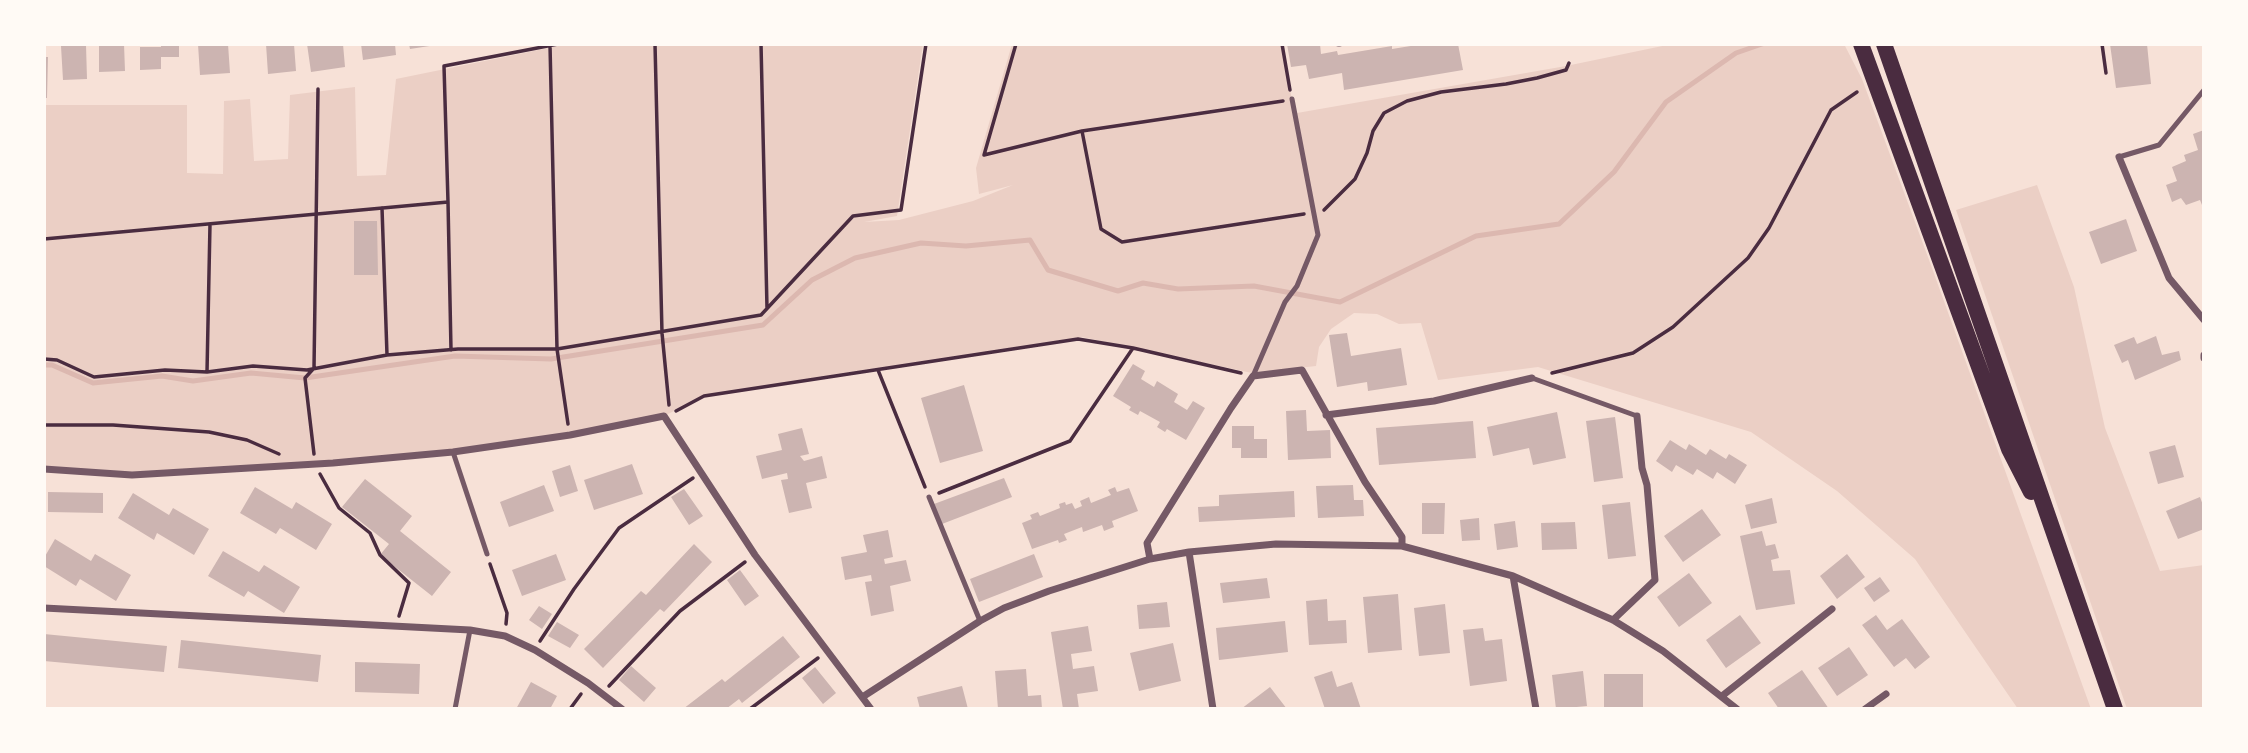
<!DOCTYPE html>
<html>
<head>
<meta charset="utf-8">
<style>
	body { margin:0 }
	#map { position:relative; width:2248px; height:753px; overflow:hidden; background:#f7e1d7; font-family:"Golos Text",sans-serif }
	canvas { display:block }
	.frame { position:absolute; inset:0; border:46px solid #fffaf5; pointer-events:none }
</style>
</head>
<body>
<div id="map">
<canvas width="2248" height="753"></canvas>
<div class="frame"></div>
</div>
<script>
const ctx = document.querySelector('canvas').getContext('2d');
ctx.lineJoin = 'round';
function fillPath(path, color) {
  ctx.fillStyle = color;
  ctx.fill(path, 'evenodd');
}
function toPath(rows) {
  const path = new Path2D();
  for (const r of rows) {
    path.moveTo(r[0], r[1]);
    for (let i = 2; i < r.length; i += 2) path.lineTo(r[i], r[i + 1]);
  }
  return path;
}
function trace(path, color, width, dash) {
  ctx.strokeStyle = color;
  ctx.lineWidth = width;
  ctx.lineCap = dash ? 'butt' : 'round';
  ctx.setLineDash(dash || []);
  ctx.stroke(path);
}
fillPath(toPath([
	[568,44,923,44,897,216,864,222,899,220,973,201,1013,185,979,194,976,168,1012,44,1281,44,1293,105,1297,113,1566,66,1672,44,1844,44,1862,79,1932,268,2091,709,2018,709,1915,559,1837,491,1751,432,1538,367,1438,380,1421,323,1399,324,1377,314,1354,313,1331,329,1319,347,1316,366,1252,373,1082,337,704,396,664,416,453,452,132,475,44,469,44,105,187,105,187,173,223,174,224,101,250,99,254,161,288,159,290,95,355,87,357,176,386,175,396,79],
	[2037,185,2074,287,2105,428,2160,571,2204,565,2204,709,2127,709,1956,210]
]), '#ebcfc5');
trace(toPath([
	[44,365,52,365,93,383,162,376,193,381,251,373,305,378,455,356,551,359,763,325,812,280,855,258,921,243,966,246,1030,240,1048,270,1118,291,1143,283,1178,289,1254,286,1340,302,1476,236,1559,224,1614,172,1666,102,1736,53,1762,44]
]), '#dcb8b0', 5);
fillPath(toPath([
	[99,44,124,44,125,71,99,72],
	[161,44,179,44,179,57,161,57,161,69,140,70,140,47,161,47],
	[198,44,228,44,230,73,200,75],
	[266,44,294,44,296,71,268,74],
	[307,44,343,44,345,67,311,72],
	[361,44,395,44,396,55,363,60],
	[409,44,436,44,436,45,410,49],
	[1287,44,1320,44,1321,54,1337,51,1338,55,1392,46,1392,49,1423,44,1458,44,1463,70,1344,90,1342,73,1309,79,1306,65,1291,67],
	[2110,44,2147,44,2151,84,2116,88],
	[86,45,87,79,63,80,61,46],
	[44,57,48,57,47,98,44,98],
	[2204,130,2204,210,2200,200,2186,205,2181,198,2172,202,2166,185,2177,181,2172,167,2186,161,2184,155,2198,150,2193,134],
	[2126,219,2137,251,2101,264,2089,232],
	[354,221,377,221,378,275,354,275],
	[1347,333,1351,356,1401,348,1407,385,1368,391,1367,382,1337,387,1329,335],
	[2156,336,2162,355,2179,351,2181,360,2135,380,2128,360,2122,363,2114,345,2134,337,2137,344],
	[1133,364,1145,371,1141,379,1154,387,1157,381,1178,394,1174,402,1187,410,1193,401,1205,408,1186,440,1167,429,1165,432,1157,427,1160,422,1140,411,1138,415,1129,410,1131,407,1113,396],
	[964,385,983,451,940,463,921,398],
	[1306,410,1307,431,1330,430,1331,458,1288,460,1286,411],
	[1557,412,1566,458,1533,465,1529,448,1493,456,1487,427],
	[1615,417,1623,478,1594,482,1586,421],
	[1473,421,1476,458,1379,465,1376,428],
	[1232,426,1254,426,1254,439,1267,439,1267,458,1241,458,1241,448,1232,448],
	[802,428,809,454,800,456,804,461,822,456,827,478,806,483,812,508,789,513,781,480,788,479,787,473,762,479,756,456,782,450,778,434],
	[1670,440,1686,450,1689,444,1706,455,1710,449,1726,459,1729,454,1747,465,1735,484,1717,472,1713,479,1697,469,1693,475,1676,465,1672,472,1656,461],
	[2175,445,2184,477,2158,484,2149,452],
	[632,464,643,494,594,510,584,480],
	[570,465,578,491,560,497,552,471],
	[1004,478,1012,497,942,524,934,504],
	[365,479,412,516,400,531,451,572,432,596,380,555,389,544,342,507],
	[544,485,554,511,509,527,500,502],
	[1353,485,1354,500,1363,500,1364,516,1318,518,1316,486],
	[255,487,292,509,296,502,332,524,316,550,280,528,276,534,240,513],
	[1115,487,1117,492,1129,488,1138,511,1112,521,1114,527,1104,531,1102,525,1083,532,1082,527,1064,534,1067,540,1059,543,1058,540,1032,549,1022,523,1032,519,1030,515,1038,512,1040,516,1060,508,1059,504,1065,502,1066,505,1072,503,1075,509,1082,506,1080,501,1089,497,1091,503,1111,495,1108,490],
	[684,489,703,516,689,525,671,497],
	[1294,491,1295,517,1199,522,1198,507,1219,506,1219,495],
	[48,492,103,493,103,513,48,512],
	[133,493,169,515,173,508,209,529,194,555,157,533,154,540,118,518],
	[2200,497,2204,508,2204,529,2178,539,2166,511],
	[1772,498,1777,523,1751,529,1745,505],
	[1630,502,1636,556,1608,559,1602,505],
	[1422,503,1445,503,1444,534,1422,534],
	[1702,509,1721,535,1683,562,1664,536],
	[1479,518,1480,540,1462,541,1460,520],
	[1515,521,1518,547,1497,550,1494,524],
	[1575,522,1577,549,1542,550,1541,523],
	[888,530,893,557,884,559,885,564,906,560,911,581,890,586,894,611,871,616,865,582,872,581,871,575,845,580,841,557,867,552,863,535],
	[1762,531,1766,546,1775,544,1779,558,1771,560,1773,571,1790,570,1795,604,1756,610,1740,536],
	[55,539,91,561,95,554,131,575,116,601,80,579,76,586,44,566,44,558],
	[694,544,712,562,664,612,660,609,603,668,584,649,641,591,646,595],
	[223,551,259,572,264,565,300,587,284,613,248,591,244,597,208,576],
	[556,554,566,580,522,596,512,570],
	[1034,554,1043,577,979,602,970,579],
	[1847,554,1865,577,1837,599,1820,576],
	[740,570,759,596,745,606,727,580],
	[1689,573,1712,603,1679,627,1657,597],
	[1880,577,1890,591,1874,602,1864,588],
	[1267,578,1270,598,1223,603,1220,583],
	[1398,594,1402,650,1368,653,1363,597],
	[1327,599,1328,621,1346,620,1347,643,1309,645,1306,601],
	[1167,602,1170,627,1139,629,1137,605],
	[1445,604,1450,653,1419,656,1414,608],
	[539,606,552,614,542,629,529,620],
	[1740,615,1761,643,1726,668,1706,640],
	[1876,615,1887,630,1902,619,1930,657,1915,669,1906,658,1894,667,1862,625],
	[1285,621,1288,652,1219,660,1216,628],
	[557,622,579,635,570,648,548,636],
	[1088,626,1092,651,1071,654,1073,669,1094,666,1098,691,1077,694,1079,709,1063,709,1051,632],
	[1483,628,1485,641,1502,639,1507,681,1470,686,1463,630],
	[44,634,167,646,164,672,44,661],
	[783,636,800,657,742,703,739,699,726,709,683,709,722,679,725,682],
	[181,640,321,655,318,682,178,668],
	[1173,643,1181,681,1139,691,1130,653],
	[1849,647,1868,675,1837,696,1818,668],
	[355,662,420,664,419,694,355,692],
	[631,666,656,688,644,702,619,680],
	[815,667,836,693,823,704,802,678],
	[1026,669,1028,696,1041,695,1042,709,998,709,995,671],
	[1802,670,1829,709,1779,709,1768,693],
	[1332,671,1337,687,1352,682,1361,709,1325,709,1314,677],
	[1583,671,1587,706,1556,709,1552,675],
	[1604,674,1643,674,1643,707,1604,707],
	[531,682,557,696,550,709,516,709],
	[962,686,968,709,920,709,917,697],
	[1270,687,1287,709,1241,709]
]), '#ccb4b1');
trace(toPath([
	[655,44,662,333,669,405],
	[761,44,767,308],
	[1282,44,1290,90],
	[2102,44,2106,73],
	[550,45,557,349,568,424],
	[1082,131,1101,229,1122,242,1304,214],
	[984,155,1082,131,1283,101],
	[984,155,1016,44],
	[448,202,451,350],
	[1324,210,1355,179,1367,153,1373,131,1384,113,1407,101,1441,92,1506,84,1537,78,1566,70,1569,63],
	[44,239,448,202,444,66,558,44],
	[387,355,458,349,557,349,761,315,853,216,901,210,926,44],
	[44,359,57,360,94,377,165,370,207,372,210,224],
	[878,370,925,487],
	[207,372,253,366,307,370,387,355,382,208],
	[1552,373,1633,353,1673,327,1748,258,1769,228,1831,110,1857,92],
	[676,411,704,396,1078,339,1133,348,1241,373],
	[44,425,113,425,209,432,247,440,279,454],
	[314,454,305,378,314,368,318,89],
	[320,474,339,508,370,533,380,555,409,583,399,616],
	[939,493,1070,441,1133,348],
	[490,564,507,613,506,624],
	[540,641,574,589,619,528,693,478],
	[609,686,680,611,745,562],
	[570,709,581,694],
	[750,709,818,658]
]), '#4a2c40', 3.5);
trace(toPath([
	[1338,44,1340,44],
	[2119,157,2159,145,2204,90],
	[1253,376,1285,302,1297,286,1318,235,1292,99],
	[1532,378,1637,416],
	[453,452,487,554],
	[929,497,980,621],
	[455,709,470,630]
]), '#755966', 5);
trace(toPath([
	[2119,157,2169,278,2204,320],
	[2204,355,2204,358],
	[1326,415,1434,401,1532,378],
	[44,469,132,475,333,463,453,452,570,435,664,416,755,555,871,709],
	[1189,552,1213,709],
	[1150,559,1147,543,1231,408,1253,376,1302,370,1365,482,1402,537,1402,546],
	[1513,576,1536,709],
	[44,608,470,630,505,636,535,650,588,683,622,709],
	[1613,620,1655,580,1647,485,1642,468,1637,416],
	[864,696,980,621,1004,608,1049,591,1150,559,1189,552,1276,544,1402,546,1513,576,1613,620,1663,651,1737,709],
	[1722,696,1832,609],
	[1865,709,1886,694]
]), '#755966', 7);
trace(toPath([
	[1861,44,2009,449,2031,492],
	[1884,44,2115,709]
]), '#4a2c40', 16);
</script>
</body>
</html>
